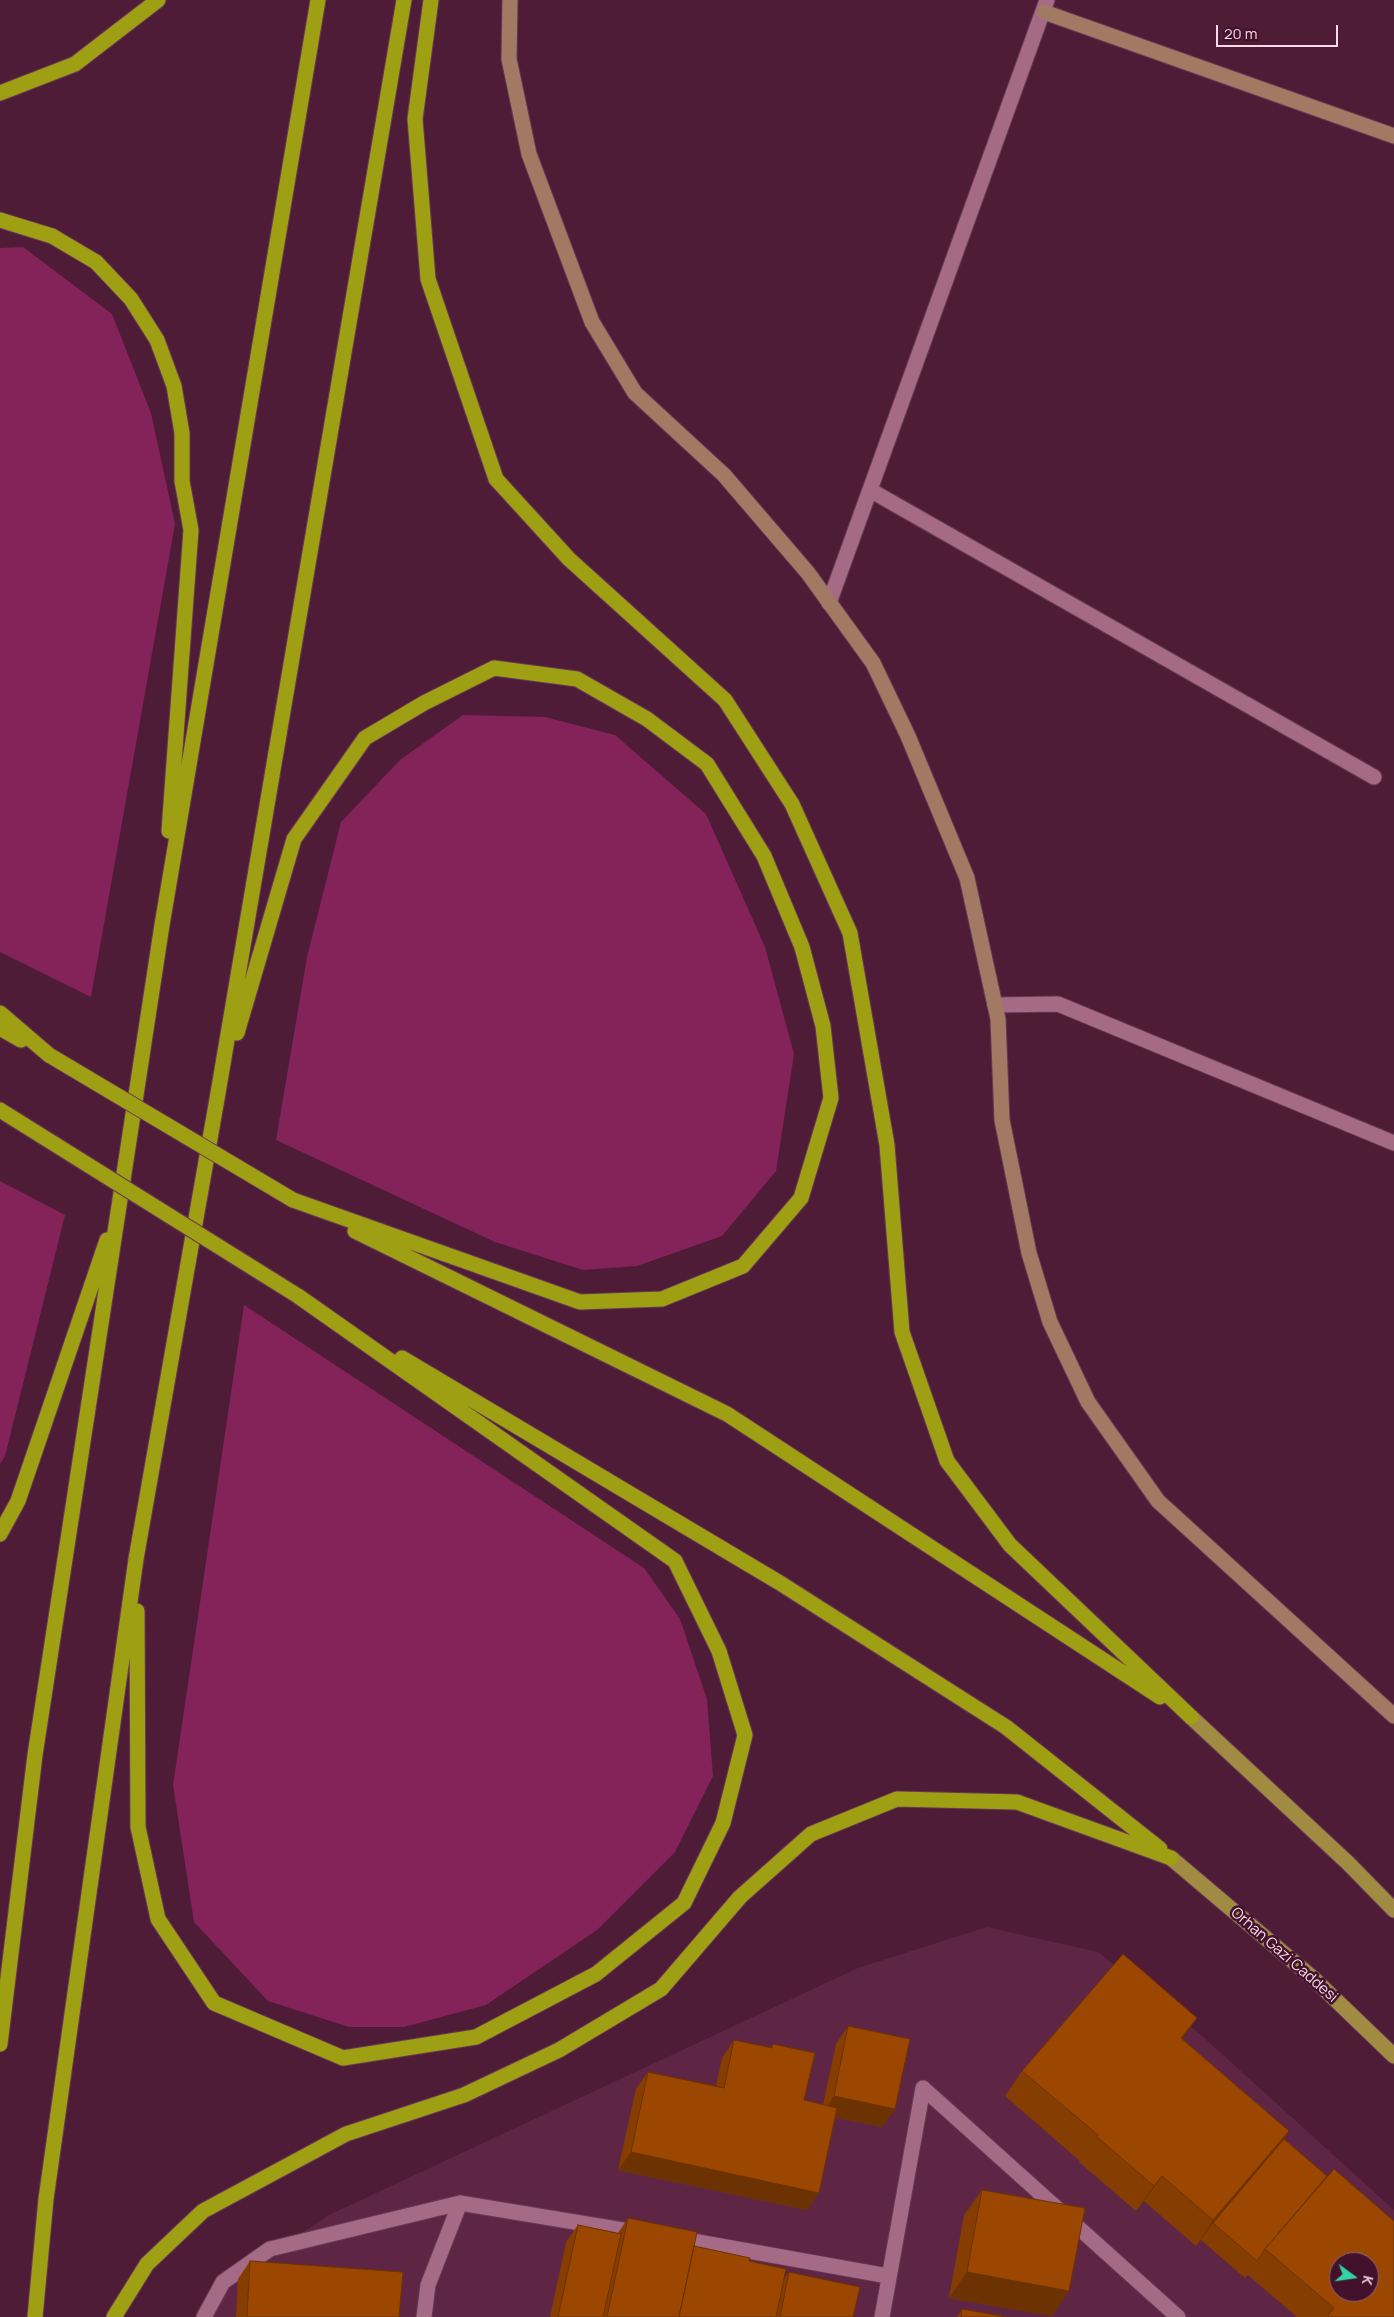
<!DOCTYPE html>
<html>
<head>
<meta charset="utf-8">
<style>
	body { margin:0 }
	#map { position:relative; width:1394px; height:2317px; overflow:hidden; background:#4e1c37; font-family:Manrope,sans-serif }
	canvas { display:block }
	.north { position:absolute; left:1329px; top:2252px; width:50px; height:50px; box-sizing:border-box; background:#42112c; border:1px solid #8c6178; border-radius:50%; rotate:104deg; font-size:14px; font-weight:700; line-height:20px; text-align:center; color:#fbdae9 }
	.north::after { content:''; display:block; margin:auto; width:18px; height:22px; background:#31d4a9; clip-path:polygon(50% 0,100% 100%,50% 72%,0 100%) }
	.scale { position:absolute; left:1216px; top:25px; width:122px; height:22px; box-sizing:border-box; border:2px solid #fbdae9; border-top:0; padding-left:6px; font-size:15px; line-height:18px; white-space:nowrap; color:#fbdae9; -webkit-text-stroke:4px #42112c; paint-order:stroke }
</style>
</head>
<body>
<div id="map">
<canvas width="1394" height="2317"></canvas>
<div class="north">K</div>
<div class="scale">20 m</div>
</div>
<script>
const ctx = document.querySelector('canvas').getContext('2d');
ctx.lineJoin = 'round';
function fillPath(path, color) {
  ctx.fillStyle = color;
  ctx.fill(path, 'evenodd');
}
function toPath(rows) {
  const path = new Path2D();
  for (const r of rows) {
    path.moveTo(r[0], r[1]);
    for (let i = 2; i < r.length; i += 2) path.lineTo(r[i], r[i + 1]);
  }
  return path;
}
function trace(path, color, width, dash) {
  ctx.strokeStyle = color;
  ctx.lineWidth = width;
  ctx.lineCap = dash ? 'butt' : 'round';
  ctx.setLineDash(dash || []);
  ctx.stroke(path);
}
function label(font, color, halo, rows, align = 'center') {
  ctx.font = font + ' Manrope,sans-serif';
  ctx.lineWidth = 5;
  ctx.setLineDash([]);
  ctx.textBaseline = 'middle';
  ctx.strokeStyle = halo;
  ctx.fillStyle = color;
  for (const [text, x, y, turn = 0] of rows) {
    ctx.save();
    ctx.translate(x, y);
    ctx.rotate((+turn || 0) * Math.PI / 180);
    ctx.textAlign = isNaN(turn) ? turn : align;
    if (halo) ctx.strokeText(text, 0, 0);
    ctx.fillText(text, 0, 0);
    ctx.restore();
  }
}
fillPath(toPath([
	[987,1927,1098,1952,1201,2035,1394,2210,1394,2317,200,2317,234,2278,329,2215,858,1968],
	[1339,2262,1369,2262,1369,2292,1339,2292]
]), '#5e2644');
fillPath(toPath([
	[23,247,112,314,151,413,175,524,91,997,0,952,0,248],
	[463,715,545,717,615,735,706,814,765,947,794,1054,776,1171,722,1236,637,1266,583,1270,495,1242,276,1140,307,957,341,822,400,760],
	[0,1181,65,1215,5,1456,0,1464],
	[244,1305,644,1568,680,1619,707,1699,713,1776,675,1852,597,1930,486,2005,404,2027,349,2027,268,2001,194,1922,173,1785]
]), '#84225a');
const street = toPath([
	[870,490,1374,777],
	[829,603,1047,0],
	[995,1005,1058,1004,1394,1143],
	[923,2088,1178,2317],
	[676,2238,888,2276],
	[204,2317,223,2282,270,2249,460,2203,641,2233],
	[424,2317,428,2285,460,2203],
	[882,2317,923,2088]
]);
const secondary = toPath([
	[510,0,509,59,529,154,592,322,635,393,724,475,808,573,873,663,908,736,967,878,998,1019,1002,1120,1029,1253,1050,1322,1088,1402,1158,1501,1394,1716],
	[1044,12,1394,136]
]);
const primary = toPath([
	[1191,1717,1348,1863,1394,1910],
	[1171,1858,1314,1979,1394,2056]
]);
const highway = toPath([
	[431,0,415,119,428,279,496,479,569,559,725,700,792,804,850,933,887,1145,902,1332,947,1461,1010,1545,1191,1717],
	[0,93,75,64,158,0],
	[0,220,52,236,96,262,131,299,157,340,174,386,182,433,182,481,191,530,169,831],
	[0,1013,49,1055],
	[0,1028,21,1040],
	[237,1033,294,839,365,738,424,703,494,668,577,679,647,719,707,764,764,856,802,947,823,1026,831,1098,801,1198,743,1266,662,1299,580,1302,293,1200],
	[0,1110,24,1125],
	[355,1231,727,1414,1160,1697],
	[402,1358,780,1583,1006,1727,1160,1849],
	[0,1534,18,1501,107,1240],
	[137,1611,138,1827,158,1919,214,2003,343,2058,476,2037,596,1974,684,1903,723,1823,745,1735,719,1651,675,1561,298,1296],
	[0,2044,35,1755,162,925,318,0],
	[35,2317,46,2199,136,1559,217,1099,404,0],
	[114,2317,147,2264,203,2211,346,2134,464,2095,559,2050,661,1989,740,1897,811,1834,897,1799,1017,1802,1171,1858]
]);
trace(street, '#663a53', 17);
trace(secondary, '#663a53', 17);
trace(primary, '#663a53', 17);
trace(highway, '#663a53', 17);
trace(street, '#a46a86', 15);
trace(secondary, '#a27a64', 15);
trace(primary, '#a18a41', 15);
trace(highway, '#9f9f13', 15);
const highwayBridge = toPath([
	[49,1055,293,1200],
	[24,1125,298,1296]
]);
trace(highwayBridge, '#663a53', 17, []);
trace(highwayBridge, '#9f9f13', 15);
fillPath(toPath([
	[848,2026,895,2109,882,2127,835,2117,807,2210,618,2170,636,2089,648,2072,716,2086,722,2058,734,2040,770,2048,773,2044,804,2100,823,2105,836,2044],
	[1182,2039,1289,2131,1284,2139,1394,2317,1297,2317,1248,2275,1245,2278,1201,2240,1196,2246,1144,2201,1136,2211,1079,2162,1080,2161,1005,2096,1022,2071],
	[982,2190,1052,2316,949,2298,964,2215],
	[628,2218,694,2246,749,2261,784,2279,789,2272,853,2317,550,2317,566,2242,578,2225,618,2233],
	[250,2261,399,2317,236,2317,238,2279],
	[962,2309,1007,2317,957,2317]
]), '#863d01');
fillPath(toPath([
	[1197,2018,1180,2043,1181,2038],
	[834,2096,895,2109,882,2127,822,2114],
	[1289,2131,1271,2157,1213,2223,1196,2246,1213,2220],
	[631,2152,819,2193,807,2210,618,2170],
	[1162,2176,1144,2201,1136,2211,1154,2186],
	[967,2272,1069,2291,1052,2316,949,2298]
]), '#6d3201');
const building = toPath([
	[1123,1954,1197,2018,1181,2038,1289,2131,1213,2220,1162,2176,1154,2186,1097,2137,1098,2135,1022,2071,1123,1954],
	[848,2026,910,2039,895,2109,834,2096,848,2026],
	[734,2040,772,2048,773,2044,815,2053,804,2100,837,2108,819,2193,631,2152,648,2072,724,2088,734,2040],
	[1284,2139,1327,2176,1265,2249,1257,2261,1213,2223,1284,2139],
	[1334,2169,1394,2221,1394,2317,1330,2317,1328,2315,1334,2308,1265,2249,1334,2169],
	[1339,2262,1369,2262,1369,2292,1339,2292,1339,2262],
	[982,2190,1085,2208,1069,2291,967,2272,982,2190],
	[628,2218,697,2232,679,2317,607,2317,628,2218],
	[578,2225,621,2234,603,2317,558,2317,578,2225],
	[694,2246,750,2258,749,2261,786,2269,776,2317,679,2317,694,2246],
	[250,2261,403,2272,399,2317,247,2317,250,2261],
	[789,2272,860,2287,853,2317,780,2317,789,2272],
	[962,2309,1007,2317,961,2317,962,2309]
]);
fillPath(building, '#9c4701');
trace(building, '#6d3201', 1);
label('15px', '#fbdae9', '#42112c', [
	["Orhan Gazi Caddesi",1284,1955,41]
]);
</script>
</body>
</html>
